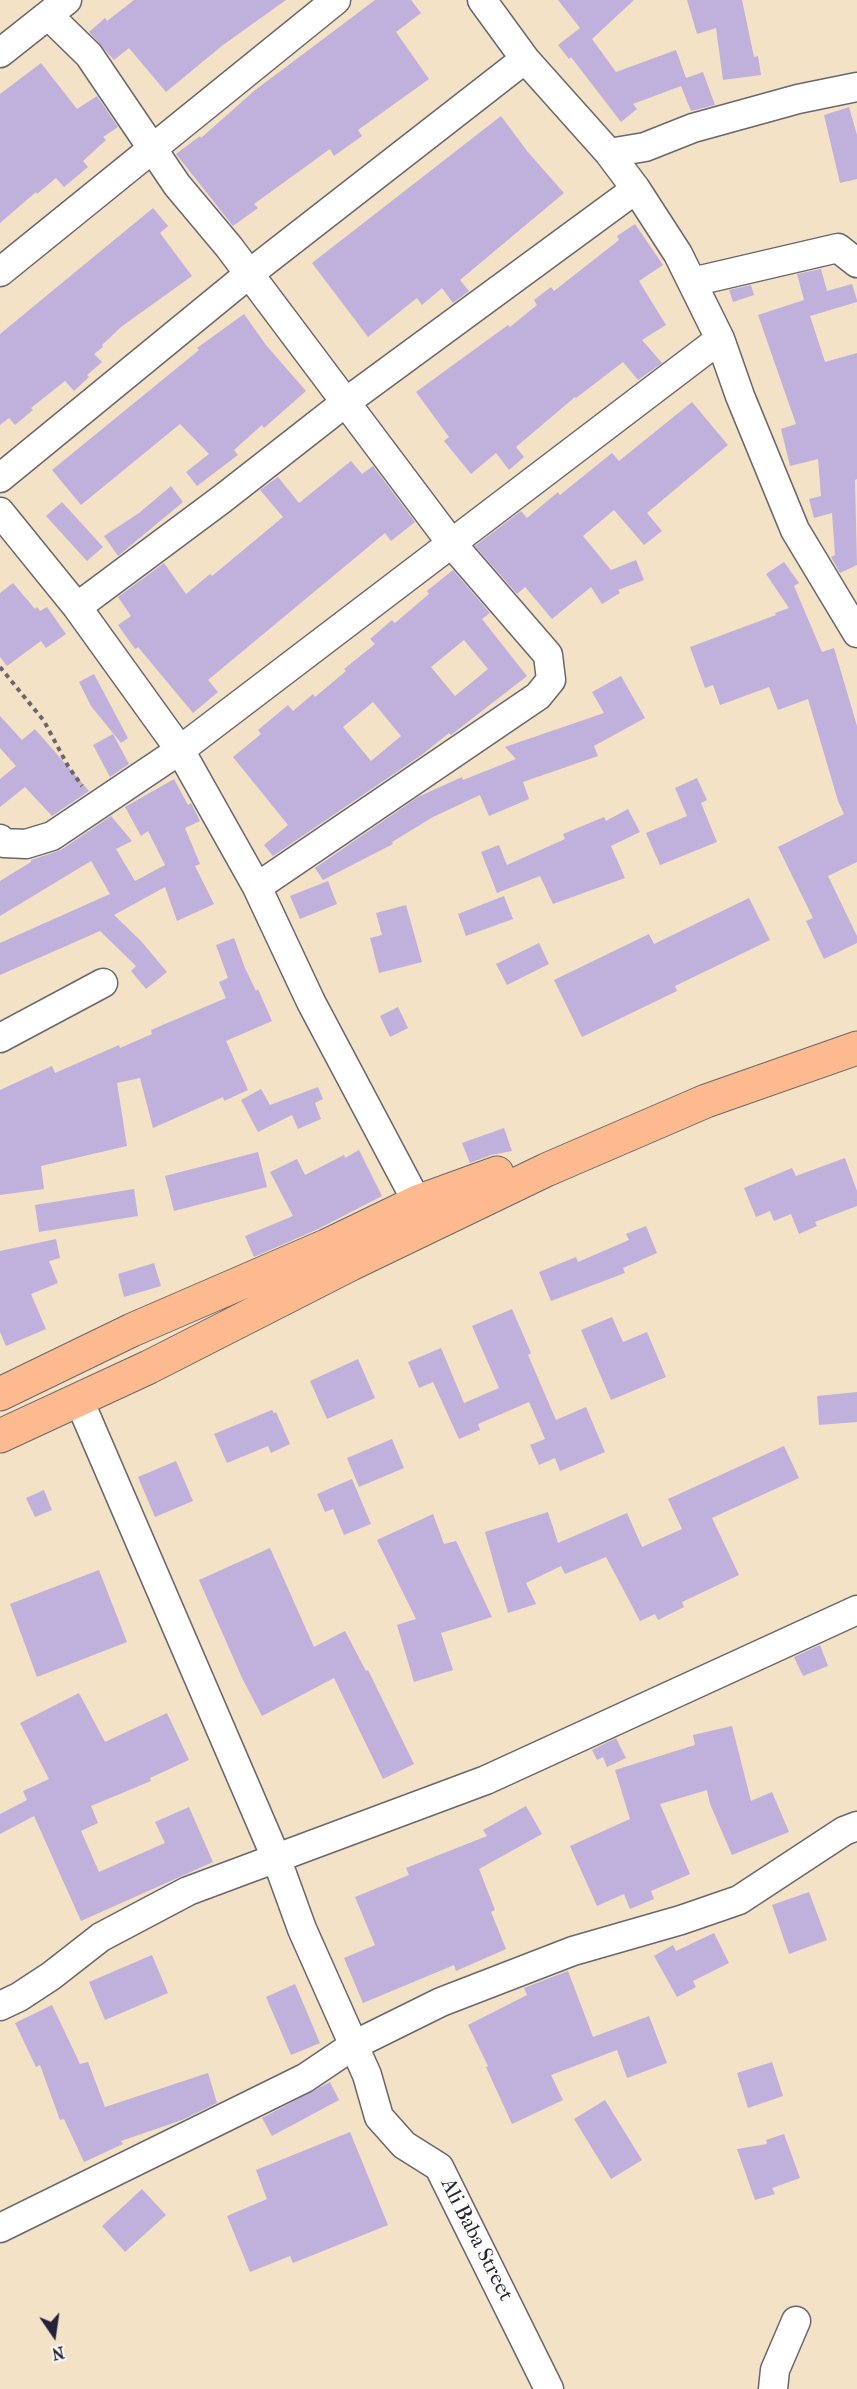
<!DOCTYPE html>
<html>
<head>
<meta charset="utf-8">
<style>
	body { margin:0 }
	#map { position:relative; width:857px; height:2389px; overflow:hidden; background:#f3e2c6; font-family:"IM FELL French Canon",serif }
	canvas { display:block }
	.north { position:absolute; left:24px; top:2305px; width:60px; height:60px; -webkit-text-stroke:4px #fdfcf7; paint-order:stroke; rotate:167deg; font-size:16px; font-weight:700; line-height:24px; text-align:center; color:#22223b }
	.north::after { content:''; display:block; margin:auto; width:21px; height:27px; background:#22223b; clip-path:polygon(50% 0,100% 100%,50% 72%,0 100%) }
</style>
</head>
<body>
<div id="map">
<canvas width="857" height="2389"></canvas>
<div class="north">N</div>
</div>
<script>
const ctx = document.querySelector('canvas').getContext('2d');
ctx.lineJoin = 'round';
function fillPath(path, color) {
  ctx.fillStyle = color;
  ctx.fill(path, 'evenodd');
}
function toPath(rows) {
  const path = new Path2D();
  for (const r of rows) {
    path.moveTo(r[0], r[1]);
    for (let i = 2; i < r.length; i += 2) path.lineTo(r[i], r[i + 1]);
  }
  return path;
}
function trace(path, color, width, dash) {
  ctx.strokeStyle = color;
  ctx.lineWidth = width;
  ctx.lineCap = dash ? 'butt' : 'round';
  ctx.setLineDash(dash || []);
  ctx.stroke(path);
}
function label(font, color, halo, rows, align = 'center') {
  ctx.font = font + ' "IM FELL French Canon",serif';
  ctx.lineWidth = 5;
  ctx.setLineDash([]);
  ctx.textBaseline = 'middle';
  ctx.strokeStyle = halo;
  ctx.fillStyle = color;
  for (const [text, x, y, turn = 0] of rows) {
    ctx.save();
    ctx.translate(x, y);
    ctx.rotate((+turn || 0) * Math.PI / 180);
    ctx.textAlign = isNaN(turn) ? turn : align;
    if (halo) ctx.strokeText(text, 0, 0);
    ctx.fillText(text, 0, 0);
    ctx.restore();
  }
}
fillPath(toPath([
	[134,0,286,0,223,45,166,92,129,48,114,60,89,32,105,18,107,21],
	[375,0,411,0,421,13,396,32,429,79,358,130,362,136,334,156,330,149,254,204,258,208,233,226,176,154,200,136,201,138,254,91],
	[558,0,634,0,592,39,616,72,676,50,686,78,703,72,715,105,691,111,681,86,633,104,637,109,621,122,571,57,569,59,558,45,580,28],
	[687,0,742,0,754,57,758,56,761,75,723,80,716,28,697,34],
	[41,63,77,109,97,96,118,127,103,137,106,140,83,161,88,167,64,187,56,178,37,194,36,192,0,223,0,94],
	[849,107,857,135,857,179,840,183,824,115],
	[501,116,527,151,564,193,460,280,469,291,453,303,442,288,422,305,417,298,368,337,312,263],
	[153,208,168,226,160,233,192,276,121,327,102,345,103,347,94,354,102,362,87,375,89,377,74,391,65,381,31,408,33,410,15,425,9,418,0,425,0,334],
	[635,224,663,265,639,281,666,325,642,340,662,363,638,380,623,362,576,398,575,397,516,447,524,457,509,470,496,453,471,474,444,441,449,437,416,392,508,325,510,327,537,305,534,300,551,287,554,291,619,240,617,236],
	[821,269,827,291,852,284,857,300,857,302,810,316,825,362,857,353,857,479,855,480,857,565,840,573,831,557,835,555,832,513,814,518,809,499,821,496,818,459,790,466,781,429,796,424,758,315,804,300,797,274],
	[751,285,754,295,733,302,729,290],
	[244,314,266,345,306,391,264,428,262,425,234,450,238,455,197,486,186,472,209,454,180,424,81,505,52,470,199,350,197,348],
	[692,402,728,445,647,513,662,531,644,545,614,510,583,536,611,570,636,560,644,580,618,590,620,593,602,604,591,587,552,619,525,587,517,594,475,546,521,511,527,518,558,492,560,495,612,453,619,461],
	[351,461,362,474,373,466,415,522,391,541,385,533,208,680,218,692,193,713,138,647,135,649,118,625,131,616,118,597,164,563,186,594,210,574,212,576,283,517,260,490,278,477,299,503],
	[171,486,183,502,118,556,104,536,139,513],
	[62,502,103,547,87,561,46,516],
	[784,562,799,583,794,586,822,652,834,648,857,726,857,862,828,876,857,936,857,943,824,959,806,921,813,918,778,847,844,814,838,801,808,699,778,710,769,687,720,705,713,685,705,688,690,647,776,615,775,613,789,608,766,574],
	[453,570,490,613,482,619,527,676,451,735,449,733,423,754,273,856,264,845,288,825,233,757,261,734,258,730,288,705,293,711,313,694,315,697,346,671,344,669,375,644,370,639,392,620,395,623,429,594,427,591],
	[464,640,488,669,455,696,431,667],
	[373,702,401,736,371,761,343,727],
	[13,583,35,609,37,607,40,611,47,607,66,634,46,648,41,641,7,666,0,657,0,593],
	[94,674,128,738,121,743,91,706,79,682],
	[621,676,645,718,594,746,598,756,523,782,529,799,489,816,480,795,433,817,392,842,393,844,323,880,315,868,418,797,462,777,463,780,516,759,505,747,604,713,592,692],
	[0,716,22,740,35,729,89,791,52,816,25,787,0,807,0,779,16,766,0,748],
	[113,734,129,764,110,777,93,745],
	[697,778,707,800,701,803,717,842,660,865,646,833,687,816,675,788],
	[174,779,188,805,191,803,200,821,185,828,200,864,195,866,214,904,177,921,165,887,114,915,141,941,167,972,146,989,131,971,136,966,100,931,0,975,0,943,110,894,91,861,0,916,0,881,31,862,31,860,61,850,111,816,132,841,116,849,135,881,165,865,148,831,141,836,125,807],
	[628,809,640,832,611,846,625,878,553,904,540,876,497,893,481,852,499,845,507,865,565,839,563,834,604,817,606,821],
	[328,881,337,904,300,919,290,896],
	[504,896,513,919,466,936,458,914],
	[749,898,770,940,675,986,677,991,582,1037,554,980,649,934,654,944],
	[406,905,422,962,379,973,370,938,382,935,376,913],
	[234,938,245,968,256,991,258,989,272,1021,226,1041,248,1090,224,1101,223,1097,153,1128,140,1078,117,1083,127,1146,41,1166,44,1189,0,1195,0,1090,52,1066,55,1073,119,1045,120,1048,152,1034,151,1030,226,998,219,982,228,978,216,945],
	[539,943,549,964,507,985,496,964],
	[398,1007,408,1028,390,1037,380,1016],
	[318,1087,323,1099,315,1103,321,1119,298,1129,292,1115,258,1132,241,1100,261,1089,270,1105],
	[504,1128,512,1151,491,1155,470,1163,462,1143],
	[359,1150,382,1196,318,1229,254,1257,245,1236,293,1216,270,1172,297,1159,305,1175,344,1155,345,1158],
	[258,1152,267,1187,174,1211,165,1176],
	[845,1158,857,1191,857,1206,815,1222,817,1226,799,1234,791,1214,774,1221,770,1211,756,1217,744,1188,792,1168,796,1176],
	[134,1189,138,1216,39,1232,35,1205],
	[646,1226,657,1253,623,1268,625,1273,551,1301,539,1272,576,1257,578,1262,629,1240,626,1234],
	[56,1239,60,1258,49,1261,58,1283,31,1294,46,1329,6,1346,0,1332,0,1251],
	[154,1263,161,1286,124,1297,118,1274],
	[512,1309,531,1353,528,1355,556,1420,586,1407,605,1452,560,1471,555,1458,539,1465,530,1445,545,1439,529,1402,478,1424,480,1430,459,1439,433,1382,419,1388,408,1362,441,1348,464,1403,499,1388,472,1326],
	[612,1317,623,1342,647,1332,666,1377,611,1400,581,1330],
	[358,1359,375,1398,327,1419,310,1381],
	[857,1392,857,1422,819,1425,817,1396],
	[272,1410,274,1413,276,1412,290,1444,271,1453,268,1446,227,1463,214,1434],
	[392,1439,404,1468,359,1487,347,1458],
	[784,1446,799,1478,712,1518,739,1575,682,1602,684,1607,658,1620,655,1614,640,1621,606,1557,565,1574,561,1566,526,1583,536,1604,508,1613,485,1532,548,1512,558,1543,627,1513,642,1547,682,1529,668,1499],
	[176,1461,193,1501,155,1517,138,1477],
	[352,1479,371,1524,344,1535,333,1509,325,1512,317,1494],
	[44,1490,52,1510,35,1517,26,1498],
	[433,1514,444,1544,456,1541,492,1617,441,1633,453,1670,414,1682,397,1625,416,1619,377,1540],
	[270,1548,314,1647,345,1631,366,1671,368,1670,414,1764,383,1779,334,1678,262,1716,243,1680,199,1580],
	[99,1570,127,1642,37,1677,10,1604],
	[820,1645,828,1666,803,1676,794,1657],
	[79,1693,105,1742,167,1713,189,1760,150,1778,151,1781,91,1806,98,1823,81,1831,99,1872,165,1843,155,1822,189,1807,213,1862,81,1921,34,1816,0,1834,0,1814,27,1800,23,1791,49,1779,20,1723],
	[732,1726,751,1801,772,1792,789,1832,732,1855,710,1804,707,1790,660,1804,690,1874,651,1891,654,1899,630,1909,624,1894,597,1906,570,1846,630,1819,615,1770,695,1745,693,1735],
	[616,1738,626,1758,607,1767,603,1757,597,1760,592,1750],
	[526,1806,542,1834,479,1869,495,1910,491,1912,506,1949,456,1971,454,1965,363,2003,344,1958,375,1945,355,1897,409,1875,406,1868,487,1836,483,1830],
	[809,1892,827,1940,789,1954,772,1905],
	[714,1933,729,1963,693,1981,696,1987,677,1997,654,1956,673,1945,676,1951],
	[152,1955,168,1993,105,2020,89,1982],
	[568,1971,593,2037,649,2016,667,2063,627,2078,617,2050,551,2075,563,2100,512,2124,486,2067,488,2066,468,2025,527,1995,524,1988],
	[295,1984,320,2043,291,2055,266,1997],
	[52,2005,80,2064,88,2062,105,2107,208,2073,217,2103,182,2120,121,2141,123,2144,84,2162,64,2119,60,2120,40,2065,36,2067,15,2023],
	[772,2062,783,2096,748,2108,737,2073],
	[330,2082,339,2100,272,2136,262,2118],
	[605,2100,642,2160,611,2179,574,2119],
	[350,2132,388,2225,293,2263,290,2256,250,2272,227,2216,267,2199,256,2170],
	[784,2134,800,2178,772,2188,775,2194,755,2200,737,2149,767,2144,766,2140],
	[142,2189,166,2215,125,2252,102,2226]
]), '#bfb1db');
const minor = toPath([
	[482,0,525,59,609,153,636,189,678,254,720,339,740,396,795,530,857,633],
	[48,15,89,55,177,185,229,247,452,544,548,655,551,680,538,696,257,887],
	[0,53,67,0],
	[609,153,645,147,693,128,798,99,857,87],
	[0,272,336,0],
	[692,282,838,248,857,263],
	[0,478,249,274,525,59],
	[0,512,77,607,180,750,257,887,311,1002,417,1202,433,1216],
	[77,607,222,499,346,402,636,189],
	[0,839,4,843,26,844,52,836,180,750,720,339],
	[0,1038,103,983],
	[79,1400,277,1860,302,1929,367,2075,379,2117,404,2145,439,2167,549,2389],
	[0,2006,19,1997,51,1976,101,1937,188,1891,486,1780,857,1610],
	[0,2228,305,2078,354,2045,441,2002,573,1951,681,1920,739,1900,844,1831,857,1826],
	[773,2389,775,2370,796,2321]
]);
const major = toPath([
	[0,1394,132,1330,326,1246,417,1202,497,1173],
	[0,1436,149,1367,351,1264,546,1170,706,1101,857,1048]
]);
trace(minor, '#6b656c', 31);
trace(major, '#6b656c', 35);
trace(toPath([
	[0,667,44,721,68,766,82,786]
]), '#6b656c', 4, [4.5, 4.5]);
trace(minor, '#fff', 28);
trace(major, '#fcba8e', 33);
label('21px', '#22223b', '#fdfcf7', [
	["Ali Baba Street",476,2240,63]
]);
</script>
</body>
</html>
